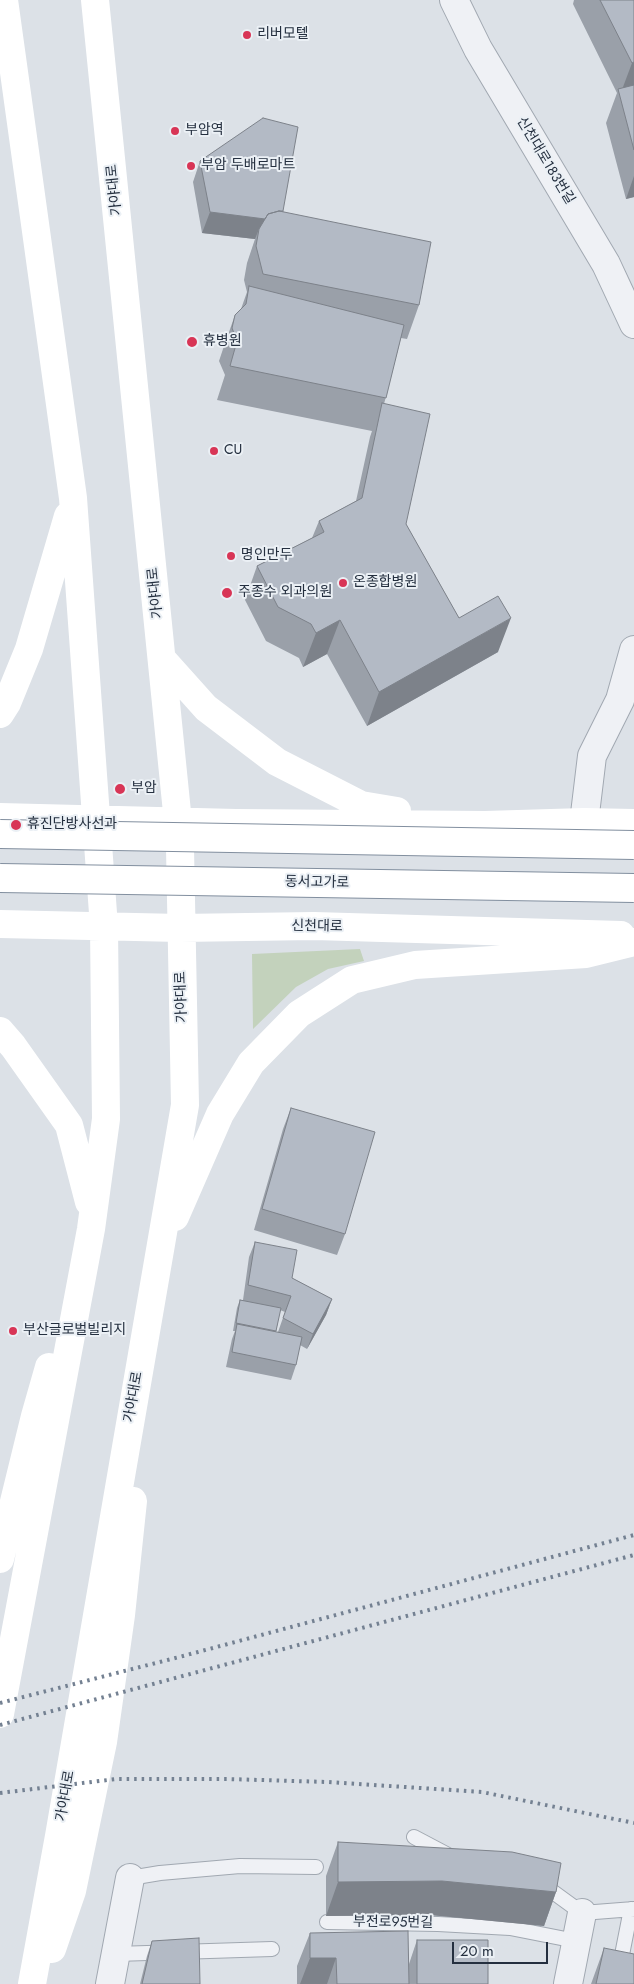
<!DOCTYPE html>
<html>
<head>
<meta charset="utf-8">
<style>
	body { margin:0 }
	#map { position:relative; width:634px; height:1984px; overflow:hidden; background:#dce1e7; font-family:Jost,sans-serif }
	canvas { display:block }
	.scale { position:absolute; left:452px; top:1942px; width:96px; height:22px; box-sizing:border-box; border:2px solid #242f3f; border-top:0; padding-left:6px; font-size:15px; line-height:18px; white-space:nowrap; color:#242f3f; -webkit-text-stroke:4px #ebf0f5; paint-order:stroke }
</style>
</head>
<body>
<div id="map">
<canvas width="634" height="1984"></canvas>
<div class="scale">20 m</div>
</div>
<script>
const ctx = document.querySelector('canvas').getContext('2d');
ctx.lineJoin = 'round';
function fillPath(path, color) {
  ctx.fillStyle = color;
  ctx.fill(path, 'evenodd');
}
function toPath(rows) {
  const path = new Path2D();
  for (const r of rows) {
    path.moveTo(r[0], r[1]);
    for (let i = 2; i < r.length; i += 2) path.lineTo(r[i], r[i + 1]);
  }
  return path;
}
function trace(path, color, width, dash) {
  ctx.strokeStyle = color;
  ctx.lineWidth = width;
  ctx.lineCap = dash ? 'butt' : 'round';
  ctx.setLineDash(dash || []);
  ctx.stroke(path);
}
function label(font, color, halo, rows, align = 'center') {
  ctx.font = font + ' Jost,"Noto Sans KR",sans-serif';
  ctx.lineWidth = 4;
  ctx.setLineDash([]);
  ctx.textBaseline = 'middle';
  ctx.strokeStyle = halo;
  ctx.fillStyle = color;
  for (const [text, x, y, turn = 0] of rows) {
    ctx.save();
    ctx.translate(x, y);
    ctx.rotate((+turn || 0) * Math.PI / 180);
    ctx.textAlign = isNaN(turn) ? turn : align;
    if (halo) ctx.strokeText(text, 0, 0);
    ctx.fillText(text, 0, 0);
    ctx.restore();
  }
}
fillPath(toPath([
	[360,949,364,961,328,969,296,987,253,1029,252,954]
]), '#c3d2bc');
const lane = toPath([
	[414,1837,450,1856],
	[130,1878,160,1873,240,1866,316,1867],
	[538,1887,549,1889,582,1913,634,1909],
	[327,1922,438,1924,510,1928,576,1941],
	[116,1954,272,1949],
	[619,1970,631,1909]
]);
const street = toPath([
	[454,0,478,49,606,264,634,324],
	[584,822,592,756,620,700,634,650],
	[110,1984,130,1878],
	[568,1984,582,1913]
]);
trace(lane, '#a1a8b1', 16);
trace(street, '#a1a8b1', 30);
trace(lane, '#eff1f5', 14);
trace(street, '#eff1f5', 28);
trace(toPath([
	[163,660,206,708,277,762,361,805,397,811],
	[0,714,7,703,29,649,68,516],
	[0,817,236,823,485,825,584,822,634,823],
	[0,924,180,928,314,926,621,935],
	[0,1031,13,1046,69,1125,89,1202],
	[175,1217,220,1114,251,1063,299,1014,352,980,415,965,586,954,634,942],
	[0,1559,35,1416,49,1367],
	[0,1714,91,1229,106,1119,104,927,73,498,4,0],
	[52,1949,72,1891,103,1742,121,1615,133,1501],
	[32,1984,59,1836,185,1105,180,848,178,822,95,0]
]), '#fff', 28);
trace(toPath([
	[0,1703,183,1656,634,1535],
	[0,1725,634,1555],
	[0,1793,116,1779,227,1779,328,1782,482,1792,634,1823]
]), '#748192', 4, [2.5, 5]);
const highwayBridge = toPath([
	[0,834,634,845],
	[0,878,634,888]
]);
trace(highwayBridge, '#828f9f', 30, []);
trace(highwayBridge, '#fff', 28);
fillPath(toPath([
	[574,0,634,0,634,197,626,199,606,123,617,93,573,4],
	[200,161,283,211,419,305,407,339,401,338,384,404,406,524,459,618,498,652,367,726,327,654,303,667,299,658,266,641,245,600,257,566,312,538,319,521,356,501,370,437,372,431,217,400,225,375,219,361,223,349,235,315,241,309,247,292,244,280,247,263,255,239,202,233,193,182],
	[291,1108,345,1234,337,1255,254,1230,283,1129],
	[255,1242,292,1278,332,1299,326,1315,307,1349,300,1345,296,1365,291,1380,226,1367,232,1339,235,1331,233,1331,237,1308,240,1300,243,1300,249,1257],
	[280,1310,285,1312,278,1332,276,1332],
	[338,1842,556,1892,544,1926,430,1915,326,1916,326,1876],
	[310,1933,409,1964,417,1940,488,1984,297,1984,297,1966],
	[152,1941,200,1984,140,1984,147,1956],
	[604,1948,634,1984,591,1984]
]), '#9aa0a9');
fillPath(toPath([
	[634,62,634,90,620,95,632,63],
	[634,176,634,197,626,199],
	[210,212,281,221,259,229,255,239,202,233],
	[511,618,498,652,367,726,379,692],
	[340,620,327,654,303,667,316,633],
	[332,1299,326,1315,307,1349,313,1334],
	[442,1881,556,1892,544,1926,430,1915,326,1916,338,1882],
	[310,1958,336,1958,327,1984,300,1984]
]), '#7d828a');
const building = toPath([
	[600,0,634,0,634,62,632,63,600,0],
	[634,85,634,150,618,89,634,85],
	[263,118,298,127,283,211,279,211,268,214,265,219,210,212,200,161,263,118],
	[279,211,431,242,419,305,263,274,256,246,259,229,268,214,279,211],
	[249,286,404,325,386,398,230,366,237,341,232,328,235,315,246,304,249,286],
	[382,403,430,414,406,524,459,618,498,596,511,618,379,692,340,620,316,633,311,624,278,607,257,566,324,532,319,521,362,498,382,403],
	[291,1108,375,1132,345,1234,262,1209,291,1108],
	[255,1242,297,1250,292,1278,332,1299,313,1334,283,1318,291,1296,248,1285,255,1242],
	[240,1300,281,1308,276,1331,236,1323,240,1300],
	[237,1324,302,1337,296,1365,232,1352,237,1324],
	[338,1842,512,1852,561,1863,556,1892,442,1881,338,1882,338,1842],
	[408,1931,409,1984,337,1984,336,1958,310,1958,310,1933,408,1931],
	[199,1938,200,1984,142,1984,152,1941,199,1938],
	[417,1940,488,1940,488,1984,417,1984,417,1940],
	[604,1948,634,1954,634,1984,596,1984,604,1948]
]);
fillPath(building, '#b3bac5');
trace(building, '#7d828a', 1);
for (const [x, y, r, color] of [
	[247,35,5,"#d83556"],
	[175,131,5,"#d83556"],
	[191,166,5,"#d83556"],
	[192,342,6,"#d83556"],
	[214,451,5,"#d83556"],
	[231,556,5,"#d83556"],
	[343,583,5,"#d83556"],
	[227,593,6,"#d83556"],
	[120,789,6,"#d83556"],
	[16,825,6,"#d83556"],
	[13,1331,5,"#d83556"]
]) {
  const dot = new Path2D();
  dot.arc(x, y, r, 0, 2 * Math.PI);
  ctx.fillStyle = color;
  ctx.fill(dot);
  trace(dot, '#ebf0f5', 2);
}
label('14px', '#242f3f', '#ebf0f5', [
	["리버모텔",257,35],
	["부암역",185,131],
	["부암 두배로마트",201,166],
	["휴병원",203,342],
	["CU",224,451],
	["명인만두",241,556],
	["온종합병원",353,583],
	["주종수 외과의원",238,593],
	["부암",131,789],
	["휴진단방사선과",27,825],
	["부산글로벌빌리지",23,1331]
], 'left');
label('14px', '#242f3f', '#ebf0f5', [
	["신천대로183번길",545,161,59],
	["가야대로",115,190,-96],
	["가야대로",156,593,-96],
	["동서고가로",317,883,1],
	["신천대로",317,927,1],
	["가야대로",182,997,-92],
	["가야대로",134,1397,-80],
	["가야대로",66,1796,-80],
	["부전로95번길",393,1923,1]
]);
</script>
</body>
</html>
